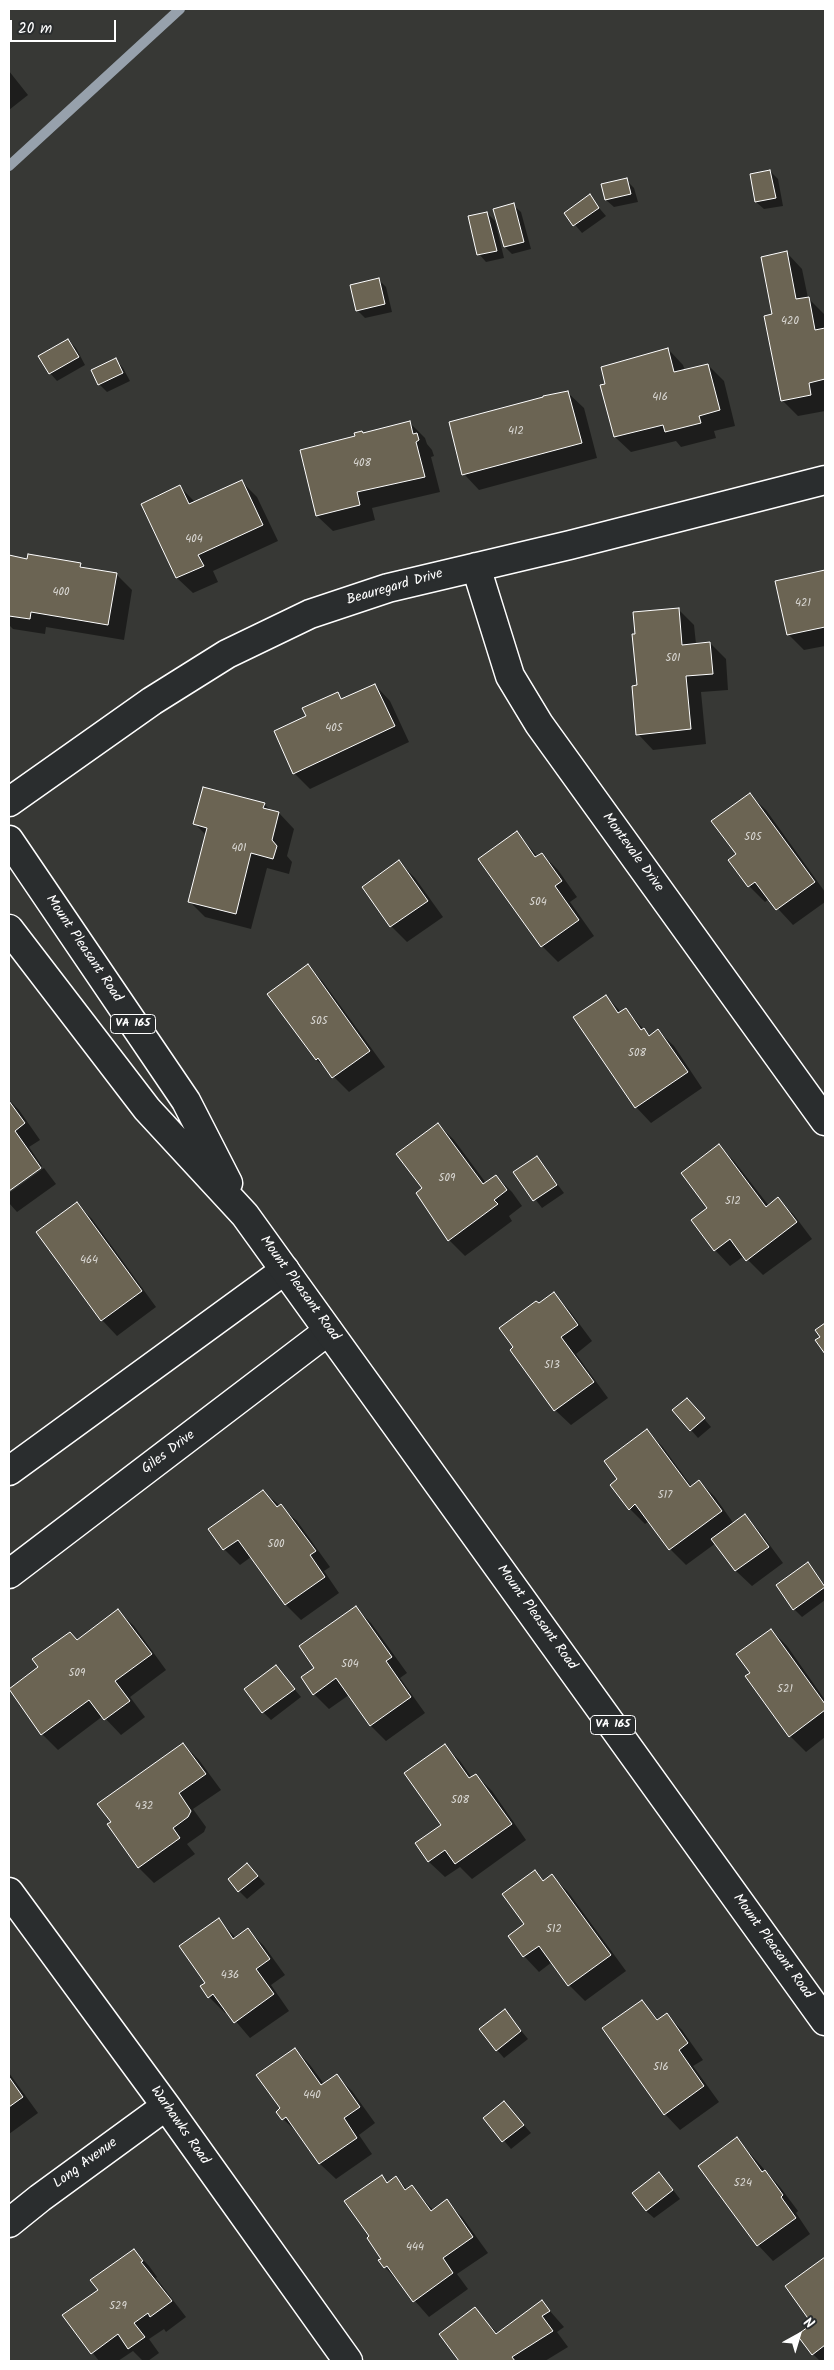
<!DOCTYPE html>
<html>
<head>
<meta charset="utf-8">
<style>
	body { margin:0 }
	#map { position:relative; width:834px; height:2370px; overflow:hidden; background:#373835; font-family:Kalam,sans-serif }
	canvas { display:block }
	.frame { position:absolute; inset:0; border:10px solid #fff; pointer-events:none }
	.north { position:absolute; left:774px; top:2310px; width:50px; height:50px; -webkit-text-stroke:4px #2a2d2e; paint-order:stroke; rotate:39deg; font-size:14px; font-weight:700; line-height:20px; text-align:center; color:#fff }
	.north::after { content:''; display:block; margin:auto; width:18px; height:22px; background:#fff; clip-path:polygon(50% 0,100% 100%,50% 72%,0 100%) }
	.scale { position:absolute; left:10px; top:20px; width:106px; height:22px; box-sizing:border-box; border:2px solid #fff; border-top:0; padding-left:6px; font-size:15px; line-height:18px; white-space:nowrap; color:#fff; -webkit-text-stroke:4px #2a2d2e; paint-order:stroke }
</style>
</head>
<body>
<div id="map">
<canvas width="834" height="2370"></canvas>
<div class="frame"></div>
<div class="north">N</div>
<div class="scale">20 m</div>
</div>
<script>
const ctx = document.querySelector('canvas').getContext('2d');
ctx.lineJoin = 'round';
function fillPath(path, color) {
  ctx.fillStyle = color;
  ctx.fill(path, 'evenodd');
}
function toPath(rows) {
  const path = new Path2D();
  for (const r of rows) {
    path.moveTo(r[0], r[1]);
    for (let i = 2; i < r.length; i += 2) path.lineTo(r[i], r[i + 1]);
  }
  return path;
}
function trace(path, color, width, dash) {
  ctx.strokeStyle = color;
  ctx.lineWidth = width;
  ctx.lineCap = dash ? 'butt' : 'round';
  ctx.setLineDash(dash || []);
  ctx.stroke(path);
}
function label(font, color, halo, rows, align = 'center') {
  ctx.font = font + ' Kalam,sans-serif';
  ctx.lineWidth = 4.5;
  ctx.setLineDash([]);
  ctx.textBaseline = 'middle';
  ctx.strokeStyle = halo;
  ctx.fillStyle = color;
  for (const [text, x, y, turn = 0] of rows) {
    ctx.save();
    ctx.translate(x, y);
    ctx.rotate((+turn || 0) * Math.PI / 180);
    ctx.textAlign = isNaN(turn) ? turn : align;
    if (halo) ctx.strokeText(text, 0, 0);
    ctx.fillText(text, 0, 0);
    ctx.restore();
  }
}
fillPath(toPath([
	[9,71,28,95,9,110],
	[770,171,778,179,783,206,764,209,756,202],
	[626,180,634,188,638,202,614,207,606,200],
	[589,196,606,216,582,233,565,213],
	[513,205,521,212,531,249,512,254,505,247],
	[487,213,495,221,504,258,486,262,479,254],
	[787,253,802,269,808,298,824,314,825,321,825,411,798,416,783,401,774,315],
	[378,279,386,287,392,312,365,318,357,310],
	[68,340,76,348,85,365,57,381,50,373],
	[668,349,683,365,685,371,708,365,724,381,735,426,714,431,716,438,681,447,676,441,631,452,615,437,606,384],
	[116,360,123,368,130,381,107,392,99,384],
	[568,393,584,408,597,458,479,490,464,474],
	[409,422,425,438,427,444,432,450,434,456,431,457,440,492,372,508,375,520,333,531,317,516,364,434],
	[241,481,257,497,278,541,213,571,218,582,193,593,177,578,143,504,180,487,196,503],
	[9,557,80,564,85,569,116,574,132,590,124,640,46,627,45,634,13,629,9,625],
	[825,571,825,646,804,650,789,635,777,582],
	[678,609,694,625,696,644,710,643,726,659,728,690,701,692,706,744,653,750,638,734,638,686],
	[375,685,390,701,409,742,310,789,294,773,308,717,337,694,343,700],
	[750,795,766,810,825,892,825,902,793,925,769,899,765,902,749,886,737,854],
	[264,804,272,812,279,813,294,829,287,856,292,862,289,874,267,868,251,929,205,917,189,901,206,835,195,824],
	[517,833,538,857,542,854,558,870,577,897,570,902,594,936,558,962,542,946,480,859],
	[399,862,415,878,443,917,407,942,391,926,364,887],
	[308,966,323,982,385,1067,349,1092,316,1059],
	[606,996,621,1012,626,1010,650,1036,658,1031,674,1046,702,1088,651,1123,636,1107],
	[9,1100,19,1110,40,1140,29,1147,42,1166,9,1190],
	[438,1124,454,1140,486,1183,496,1176,512,1192,522,1206,509,1216,512,1221,465,1256,449,1240,423,1189],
	[719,1146,734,1161,769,1206,778,1199,794,1215,812,1239,763,1275,744,1256,730,1266,715,1250,709,1208],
	[537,1157,564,1193,542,1208,515,1173],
	[44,1168,56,1184,17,1212,9,1203,9,1193],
	[76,1203,92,1219,156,1307,117,1336,102,1320],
	[554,1294,569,1310,592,1341,576,1354,608,1398,571,1425,555,1410,539,1305],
	[694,1407,711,1427,698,1438,691,1430],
	[647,1431,662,1446,692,1487,699,1481,715,1497,734,1524,745,1516,760,1532,783,1563,752,1586,736,1571,716,1543,686,1565,670,1549,649,1521,645,1524,630,1509,619,1479],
	[263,1491,297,1521,330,1567,324,1571,339,1593,301,1620,285,1604,251,1557,240,1565,224,1549,209,1530],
	[808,1564,825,1585,825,1600,802,1617,794,1609],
	[356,1608,371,1623,407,1673,400,1678,425,1713,386,1741,371,1726,349,1695,329,1709,314,1694],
	[118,1611,134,1626,166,1670,130,1697,145,1717,121,1735,103,1716,58,1750,42,1734,77,1641],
	[771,1630,787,1646,825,1700,825,1737,806,1752,790,1736,747,1677,751,1673],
	[276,1667,301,1697,271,1720,263,1712],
	[183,1744,199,1760,221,1790,193,1809,206,1827,204,1832,187,1844,195,1854,154,1883,139,1868,109,1825],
	[445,1746,460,1761,472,1778,476,1775,492,1791,526,1840,472,1879,460,1867,445,1877,429,1862,416,1843,442,1825],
	[535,1872,544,1881,552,1876,568,1892,626,1971,585,2001,569,1985,552,1962,539,1972,524,1956,525,1925],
	[255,1873,265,1884,247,1899,239,1891],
	[219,1920,236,1938,248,1930,264,1946,285,1975,271,1985,289,2011,250,2038,227,2011,225,2013,209,1997,202,1986,206,1983],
	[642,2002,659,2020,667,2015,682,2030,703,2060,693,2066,719,2102,680,2130,665,2114],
	[504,2010,528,2039,504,2058,497,2050],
	[295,2049,310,2065,324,2084,337,2076,352,2091,375,2123,359,2135,372,2154,336,2179,320,2164,299,2134,283,2119],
	[9,2073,38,2113,9,2134],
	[504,2103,531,2133,511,2149,485,2118],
	[737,2139,780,2187,798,2211,796,2213,810,2234,773,2261,758,2245,699,2166],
	[382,2176,389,2183,396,2178,408,2190,412,2187,433,2210,446,2201,462,2217,488,2253,457,2274,468,2289,429,2317,385,2267,383,2259,371,2236],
	[667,2182,680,2199,654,2218,646,2211],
	[134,2250,149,2266,157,2277,156,2278,186,2317,166,2332,164,2329,149,2339,159,2353,148,2361,143,2361,133,2351,118,2361,99,2361,64,2315,99,2290],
	[825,2259,825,2361,820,2361,813,2354,814,2324],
	[542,2302,564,2327,557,2332,568,2347,545,2361,461,2361,441,2334,475,2309,498,2334]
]), '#0007');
trace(toPath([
	[9,166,180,9]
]), '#97a1ac', 10);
const building = toPath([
	[770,170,776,198,755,202,750,174,770,170],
	[627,178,631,194,605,200,601,184,627,178],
	[590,194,599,208,573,226,564,213,590,194],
	[514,203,524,242,504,247,493,209,514,203],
	[487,212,497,251,477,255,468,216,487,212],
	[787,251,796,299,809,297,815,330,825,328,825,379,809,383,811,395,781,401,764,316,772,314,761,257,787,251],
	[379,278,385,304,356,311,350,285,379,278],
	[68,339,79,357,49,374,38,356,68,339],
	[668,348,674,372,708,364,720,410,699,416,701,423,665,432,663,425,614,437,600,385,605,384,601,367,668,348],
	[116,358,123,373,98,385,91,370,116,358],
	[568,391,582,443,462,475,449,422,543,397,543,396,568,391],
	[410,421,413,434,417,433,419,440,416,442,425,477,357,492,360,505,316,516,300,450,355,436,354,433,362,431,363,433,410,421],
	[242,480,263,525,198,555,204,566,176,578,141,504,180,485,189,504,242,480],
	[28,554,81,563,80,567,117,573,108,625,31,612,30,619,9,616,9,555,27,559,28,554],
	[825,570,825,627,787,635,775,581,825,570],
	[679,608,682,645,710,642,713,674,686,676,691,729,636,735,632,686,637,685,632,634,635,634,633,612,679,608],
	[375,684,395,726,293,774,274,731,306,716,302,708,338,692,341,699,375,684],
	[203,787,265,803,263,808,279,812,272,840,277,846,273,859,251,853,236,914,188,902,207,828,193,824,203,787],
	[750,793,815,882,776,910,755,882,748,887,728,860,736,854,711,821,750,793],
	[517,831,535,857,542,853,562,881,555,886,579,920,541,947,478,859,517,831],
	[399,860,428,901,390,927,362,887,399,860],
	[308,964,370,1051,332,1078,318,1058,316,1060,267,994,308,964],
	[606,995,618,1013,626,1008,641,1030,644,1028,649,1036,658,1029,688,1072,635,1108,573,1017,606,995],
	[9,1101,25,1123,15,1131,41,1168,9,1191,9,1101],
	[438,1123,483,1184,496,1175,507,1190,494,1200,498,1204,448,1241,416,1193,422,1188,396,1154,438,1123],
	[719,1144,766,1207,778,1197,797,1222,746,1261,730,1239,714,1251,691,1220,707,1208,681,1173,719,1144],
	[537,1156,557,1185,533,1201,513,1172,537,1156],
	[77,1202,142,1291,101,1321,36,1232,77,1202],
	[554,1292,578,1325,561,1337,594,1382,554,1411,510,1350,513,1347,499,1328,536,1301,539,1303,554,1292],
	[825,1323,825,1354,815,1340,820,1337,815,1330,825,1323],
	[687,1398,705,1418,690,1431,672,1410,687,1398],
	[647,1429,690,1487,699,1480,722,1511,669,1550,635,1504,629,1510,610,1485,617,1479,604,1461,647,1429],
	[263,1490,277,1507,281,1504,316,1551,310,1555,325,1577,285,1605,238,1540,223,1550,208,1529,263,1490],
	[745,1514,769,1547,735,1571,711,1539,745,1514],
	[808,1562,825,1587,793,1610,776,1585,808,1562],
	[356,1606,392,1657,386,1661,411,1697,370,1726,336,1678,313,1695,301,1677,314,1668,299,1646,356,1606],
	[118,1609,152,1654,115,1681,130,1701,104,1720,89,1700,41,1735,9,1689,38,1667,32,1659,70,1632,77,1640,118,1609],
	[771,1629,825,1704,825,1710,789,1737,745,1676,750,1673,736,1654,771,1629],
	[276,1665,295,1689,262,1713,244,1689,276,1665],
	[183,1743,206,1774,179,1793,191,1811,188,1817,173,1828,180,1838,138,1868,107,1824,111,1822,97,1804,183,1743],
	[445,1744,469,1778,476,1774,512,1824,455,1864,445,1850,428,1862,415,1843,441,1825,404,1773,445,1744],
	[247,1863,258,1876,238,1892,228,1879,247,1863],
	[535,1870,543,1881,552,1874,611,1955,568,1986,539,1946,523,1957,508,1936,524,1924,502,1894,535,1870],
	[219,1918,233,1939,248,1928,270,1959,256,1969,274,1994,234,2023,213,1994,208,1998,200,1986,205,1983,179,1946,219,1918],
	[642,2000,657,2020,667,2013,688,2043,679,2050,704,2086,664,2115,602,2028,642,2000],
	[505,2009,521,2031,496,2051,479,2029,505,2009],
	[295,2048,321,2085,337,2074,360,2107,344,2118,357,2138,319,2164,286,2117,282,2120,276,2112,280,2108,256,2075,295,2048],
	[9,2077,23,2097,9,2107,9,2077],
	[504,2101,524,2125,502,2142,483,2118,504,2101],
	[737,2137,762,2172,765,2170,783,2195,781,2197,796,2218,757,2246,698,2166,737,2137],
	[659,2172,673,2190,646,2211,632,2193,659,2172],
	[382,2175,387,2183,396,2176,405,2190,412,2185,431,2211,447,2199,473,2237,443,2258,453,2273,413,2302,387,2266,384,2268,378,2260,381,2259,367,2238,369,2236,344,2201,382,2175],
	[134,2249,143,2261,141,2262,172,2301,150,2317,148,2313,134,2323,145,2337,128,2349,118,2334,91,2354,62,2315,98,2290,90,2280,134,2249],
	[825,2257,825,2345,812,2355,797,2335,812,2324,785,2286,825,2257],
	[542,2300,550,2311,542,2316,553,2331,512,2357,515,2361,459,2361,439,2334,475,2307,496,2334,542,2300]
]);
fillPath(building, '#6b6453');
trace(building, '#fff', 1);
const minor = toPath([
	[476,567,510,676,539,724,825,1121],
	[9,802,152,701,227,654,310,614,388,588,570,545,825,480],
	[9,1471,285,1270],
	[9,1574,328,1331],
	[9,1892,166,2106,348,2361],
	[9,2223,40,2198,166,2106]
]);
const trunk = toPath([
	[9,840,186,1101,228,1183],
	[9,929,147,1109,245,1215,825,2021]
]);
trace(minor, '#fff', 31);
trace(trunk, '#fff', 31);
trace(minor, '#2a2d2e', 28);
trace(trunk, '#2a2d2e', 28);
label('11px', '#dad8d4', null, [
	["420",790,322],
	["416",660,398],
	["412",516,432],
	["408",362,464],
	["404",194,540],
	["400",61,593],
	["421",803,604],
	["501",673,659],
	["405",334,729],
	["505",753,838],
	["401",239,849],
	["504",538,903],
	["505",319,1022],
	["508",637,1054],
	["509",447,1179],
	["512",733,1202],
	["464",89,1261],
	["513",552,1366],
	["517",665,1496],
	["500",276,1545],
	["504",350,1665],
	["509",77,1674],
	["521",785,1690],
	["508",460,1801],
	["432",144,1807],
	["512",554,1930],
	["436",230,1976],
	["516",661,2068],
	["440",312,2096],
	["524",743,2184],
	["444",415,2248],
	["529",118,2307]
]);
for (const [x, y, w] of [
	[133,1024,45],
	[613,1725,45]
]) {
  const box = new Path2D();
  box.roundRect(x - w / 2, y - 9.5, w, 19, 4);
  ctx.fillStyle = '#2a2d2e';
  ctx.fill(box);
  trace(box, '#fff', 1);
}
label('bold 12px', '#fff', null, [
	["VA 165",133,1024],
	["VA 165",613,1725]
]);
label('14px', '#fff', '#2a2d2e', [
	["Beauregard Drive",395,588,-16],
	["Montevale Drive",632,853,54],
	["Mount Pleasant Road",83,949,56],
	["Mount Pleasant Road",299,1289,54],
	["Giles Drive",169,1453,-37],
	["Mount Pleasant Road",536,1618,54],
	["Mount Pleasant Road",772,1947,54],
	["Warhawks Road",179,2126,55],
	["Long Avenue",86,2164,-36]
]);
</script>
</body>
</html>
